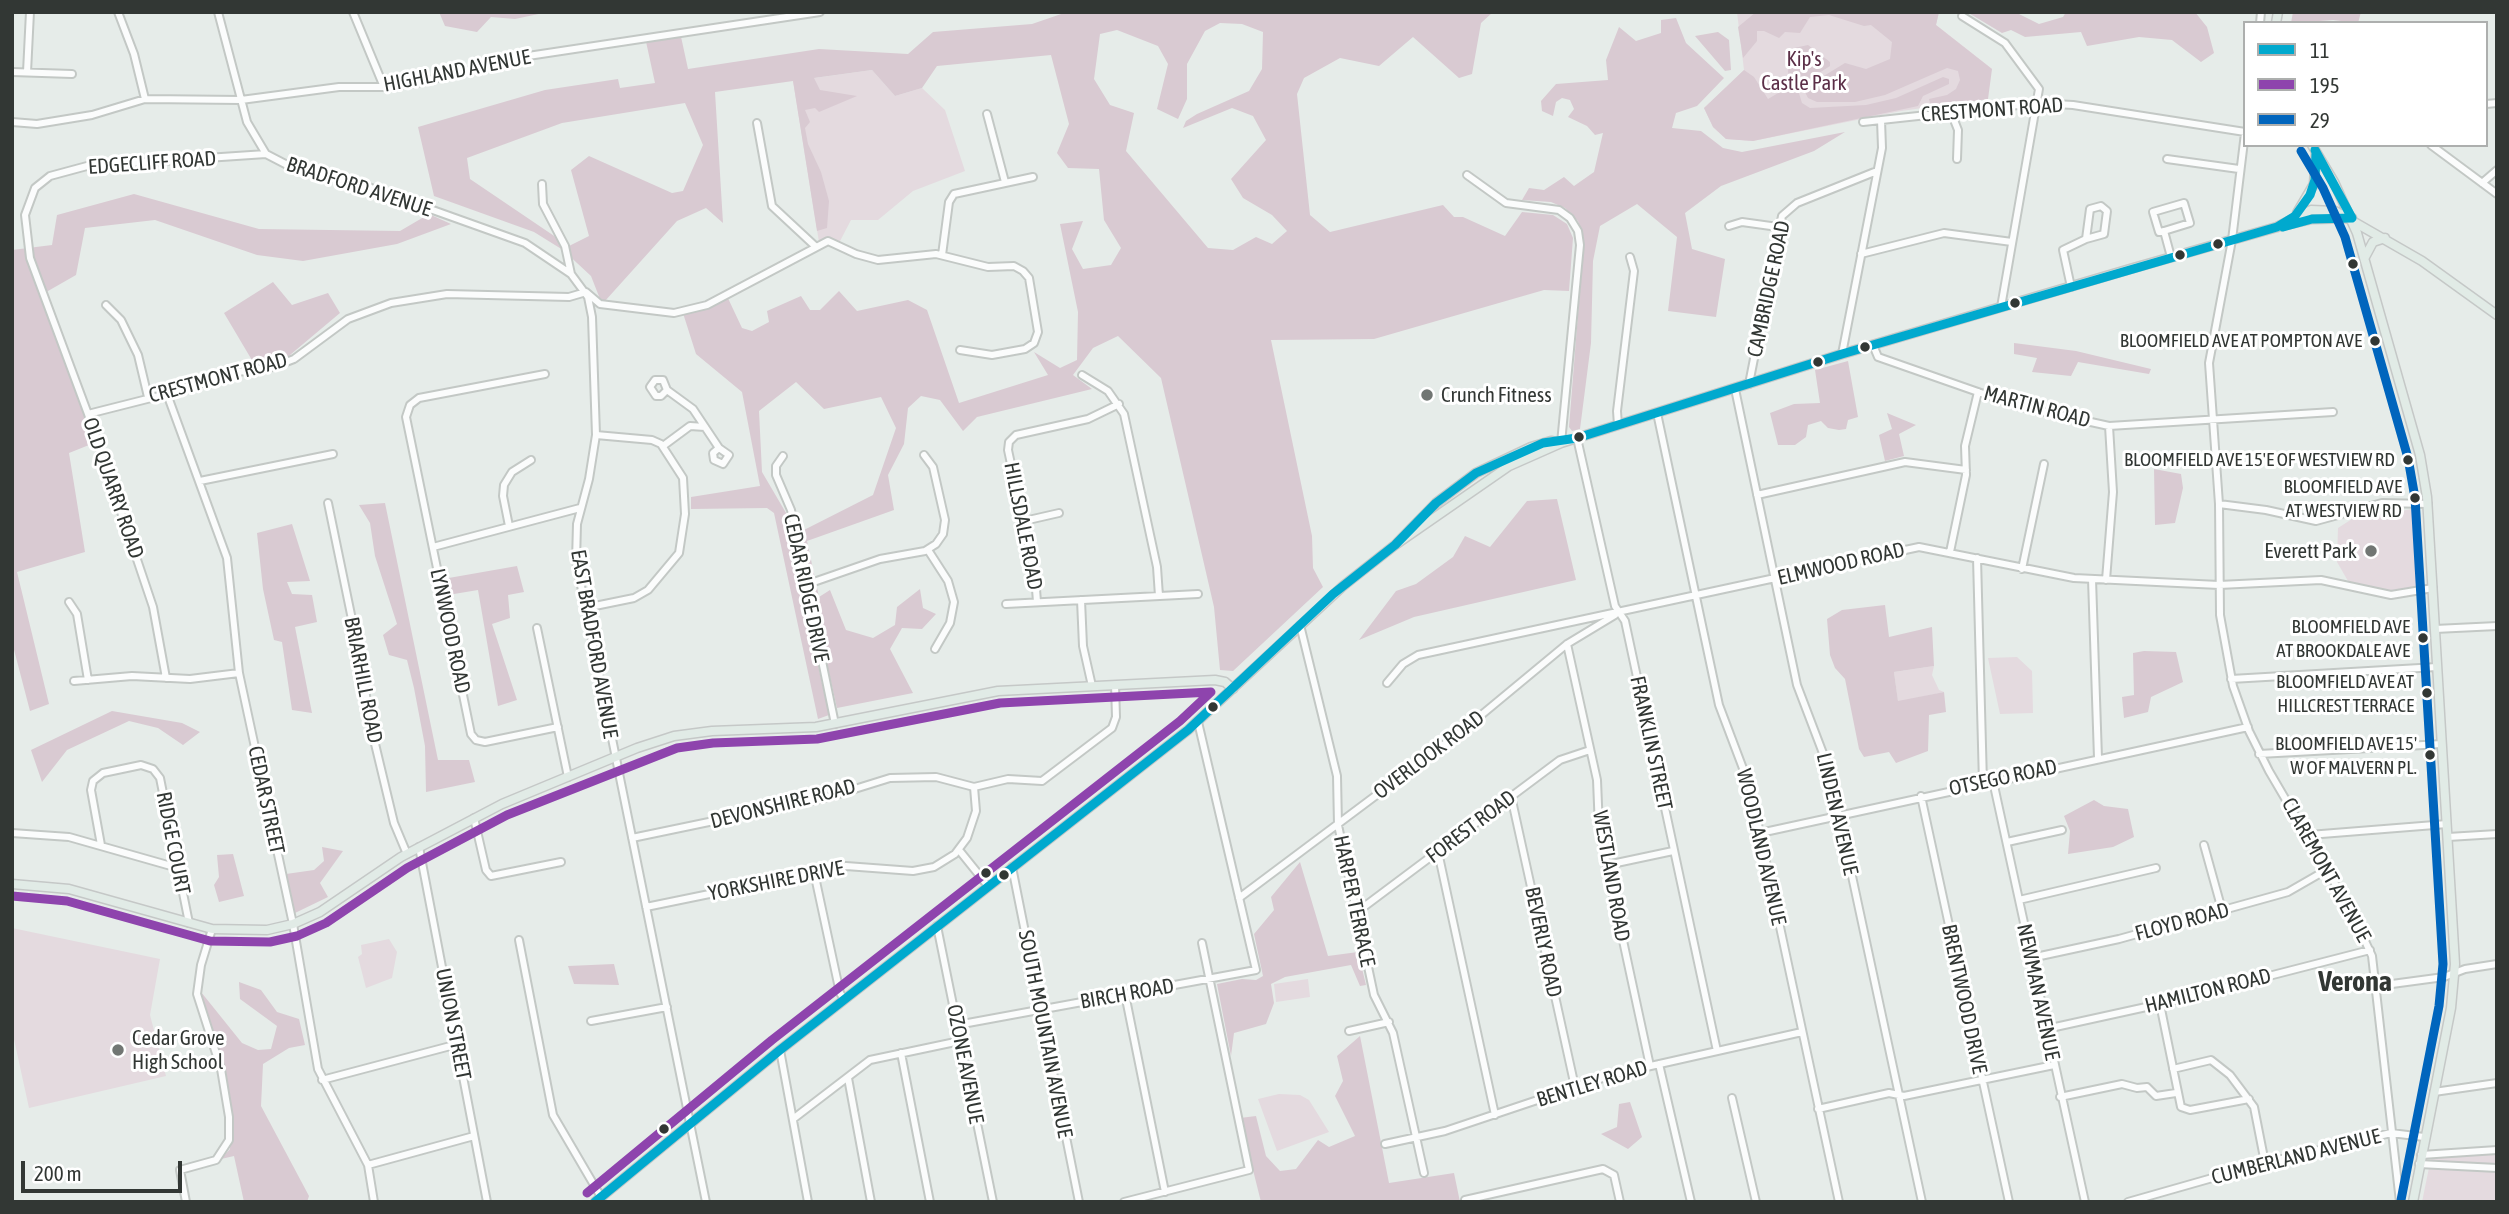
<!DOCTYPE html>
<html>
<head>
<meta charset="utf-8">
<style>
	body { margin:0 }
	#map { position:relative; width:2509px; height:1214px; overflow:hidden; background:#e6ece9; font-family:"Asap Condensed",sans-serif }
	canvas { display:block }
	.frame { position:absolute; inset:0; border:14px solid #323734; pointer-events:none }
	.legend { position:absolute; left:2243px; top:21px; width:245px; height:126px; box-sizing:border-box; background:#fff; border:2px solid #adafae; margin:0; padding:9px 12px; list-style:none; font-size:21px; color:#323734 }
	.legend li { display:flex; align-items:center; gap:14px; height:35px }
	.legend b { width:35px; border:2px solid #adafae }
	.scale { position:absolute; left:21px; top:1161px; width:161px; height:32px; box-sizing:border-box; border:4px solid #323734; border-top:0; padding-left:9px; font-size:21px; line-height:24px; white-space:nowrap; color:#323734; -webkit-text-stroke:5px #fff; paint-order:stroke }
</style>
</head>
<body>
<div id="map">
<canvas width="2509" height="1214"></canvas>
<div class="frame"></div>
<ul class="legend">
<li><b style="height:9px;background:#00a9ce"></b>11</li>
<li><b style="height:9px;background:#8e44ad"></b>195</li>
<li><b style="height:9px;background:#0065bd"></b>29</li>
</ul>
<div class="scale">200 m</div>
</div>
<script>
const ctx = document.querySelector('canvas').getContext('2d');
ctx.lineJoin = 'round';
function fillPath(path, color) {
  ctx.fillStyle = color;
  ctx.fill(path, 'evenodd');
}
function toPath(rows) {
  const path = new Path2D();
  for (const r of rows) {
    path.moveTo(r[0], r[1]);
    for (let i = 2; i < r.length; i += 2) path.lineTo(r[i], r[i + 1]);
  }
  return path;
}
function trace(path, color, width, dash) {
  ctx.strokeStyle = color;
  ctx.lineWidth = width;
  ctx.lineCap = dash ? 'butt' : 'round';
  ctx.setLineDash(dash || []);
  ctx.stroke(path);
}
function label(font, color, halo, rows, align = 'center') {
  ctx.font = font + ' "Asap Condensed",sans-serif';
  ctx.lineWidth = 6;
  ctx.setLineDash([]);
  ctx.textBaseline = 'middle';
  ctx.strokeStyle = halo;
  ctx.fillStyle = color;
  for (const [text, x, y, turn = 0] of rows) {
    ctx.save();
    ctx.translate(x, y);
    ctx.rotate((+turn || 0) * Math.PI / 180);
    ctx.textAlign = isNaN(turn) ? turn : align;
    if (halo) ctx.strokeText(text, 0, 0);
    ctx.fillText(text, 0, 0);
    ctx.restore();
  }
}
fillPath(toPath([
	[1737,12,1939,12,1936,25,1992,69,1984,74,1988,99,1901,111,1753,141,1726,139,1713,127,1704,108,1744,70],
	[872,70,895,96,922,88,945,110,965,171,913,191,878,220,851,220,839,243,819,242,793,81],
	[2418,508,2423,586,2387,591,2348,581,2337,562,2338,528,2352,519],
	[2017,657,2032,671,2033,713,2000,714,1988,658],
	[1934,666,1932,675,1939,690,1944,692,1898,702,1894,672],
	[12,928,160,959,150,1015,166,1076,29,1108,12,1030],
	[389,939,397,952,392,978,366,988,358,957,362,954,361,945],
	[1308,979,1310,997,1276,1002,1274,984],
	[1279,1094,1300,1095,1309,1100,1329,1132,1277,1151,1258,1099],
	[2497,1153,2497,1202,2422,1202,2431,1158]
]), '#e4dadf');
fillPath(toPath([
	[439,12,548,12,515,19,491,17,477,32,445,26],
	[1067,12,1493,12,1481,23,1472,74,1459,78,1413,37,1379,66,1340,58,1304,78,1297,94,1310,215,1330,232,1443,205,1454,217,1463,217,1505,236,1522,212,1553,215,1567,224,1573,238,1569,291,1544,290,1374,339,1271,340,1312,536,1313,568,1323,587,1233,671,1220,670,1214,607,1161,378,1118,336,1093,348,1073,375,1092,389,977,417,963,431,940,400,921,396,908,408,904,444,888,475,894,510,807,541,819,597,830,590,846,630,873,638,895,625,897,607,920,589,923,608,936,614,922,629,902,628,890,649,913,693,837,708,810,589,800,532,873,495,896,428,881,397,824,409,796,382,759,411,762,472,789,518,796,565,829,715,818,719,774,513,767,508,691,509,691,497,760,486,742,392,696,354,682,310,726,294,742,328,752,331,769,322,767,311,801,296,810,310,820,310,839,291,857,311,908,300,927,310,959,403,1048,375,1034,352,1060,368,1077,360,1078,312,1060,224,1083,221,1072,249,1083,269,1111,265,1121,248,1104,220,1099,169,1068,168,1057,153,1069,124,1051,55,937,66,922,88,895,96,872,70,814,78,820,90,857,96,819,112,815,108,805,110,810,122,805,128,808,144,821,172,829,201,827,228,817,231,793,81,715,92,723,223,706,208,677,221,605,301,600,299,591,276,563,250,534,232,434,196,418,127,545,90,618,79,620,88,655,83,645,37,680,32,688,69,819,49,908,54,933,32,1032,24],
	[1220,23,1242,24,1263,32,1262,69,1249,91,1197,114,1186,121,1183,128,1232,108,1253,116,1266,140,1231,179,1243,198,1272,215,1287,231,1272,244,1256,237,1233,250,1208,248,1126,151,1134,113,1110,105,1094,79,1100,34,1117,30,1158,46,1168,64,1157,109,1178,119,1187,99,1187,64,1205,31],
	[685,103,703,145,683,191,672,193,589,156,571,170,589,236,569,246,470,179,467,158,562,123],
	[1756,12,1939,12,1936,25,1992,69,1988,99,1931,107,1929,99,1947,95,1956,89,1960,80,1958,71,1947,68,1885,95,1855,102,1817,102,1808,98,1805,92,1809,85,1845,63,1866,69,1890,59,1892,42,1871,25,1864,26,1829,15,1810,17,1800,33,1785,32,1779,38,1764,31,1757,31,1757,41,1743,58,1738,27],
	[1967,12,2015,12,2039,24,2063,17,2066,12,2195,12,2207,27,2214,53,2201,62,2172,40,2139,37,2087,46,2081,32,2025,37,2011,30,2002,33],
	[2293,12,2361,12,2358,23,2333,20,2291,23],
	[1676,18,1686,43,1724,78,1697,106,1676,113,1672,128,1701,131,1723,148,1742,152,1845,132,1814,151,1721,186,1685,213,1692,249,1725,259,1716,317,1668,311,1677,237,1637,204,1600,226,1593,261,1591,343,1580,429,1572,431,1569,427,1584,239,1578,221,1565,208,1551,202,1522,200,1529,188,1544,190,1564,177,1574,186,1594,172,1603,133,1595,135,1587,126,1568,117,1574,109,1570,100,1562,98,1556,102,1553,116,1542,111,1541,101,1556,84,1608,80,1606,60,1619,27,1636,41,1661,33,1661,20],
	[1718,32,1729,40,1731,70,1725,71,1695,36],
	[1808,45,1830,62,1830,66,1797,87,1802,103,1810,108,1866,105,1896,98,1943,77,1949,79,1949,84,1923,96,1918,106,1753,141,1726,139,1713,127,1704,108,1744,70,1754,77,1768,99,1790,86,1788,71,1794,48],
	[134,194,259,229,400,231,429,214,451,224,397,244,303,261,257,255,155,220,85,228,76,275,41,295,94,443,69,453,85,552,17,572,49,704,30,711,12,642,12,250,52,245,57,215],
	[273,282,292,305,328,293,340,313,284,360,256,367,224,313],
	[2014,343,2076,351,2151,369,2149,374,2078,362,2071,376,2032,372,2037,358,2014,354],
	[1848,361,1858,417,1848,420,1846,429,1839,430,1828,428,1821,421,1808,425,1806,437,1795,445,1778,445,1770,413,1794,404,1820,403,1815,370],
	[1887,413,1916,425,1899,434,1904,456,1885,461,1879,435,1892,429],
	[2154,469,2181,474,2183,488,2175,523,2155,525],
	[1557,499,1576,580,1414,617,1359,640,1396,591,1416,584,1453,557,1465,536,1490,547,1527,501],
	[385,503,438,760,469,760,475,782,426,792,425,746,414,688,407,660,389,655,383,635,397,624,375,556,370,523,359,505],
	[292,524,310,581,287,582,292,594,312,595,317,622,295,627,312,713,292,710,282,642,274,640,263,589,257,533],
	[517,566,524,592,508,595,510,618,492,624,517,700,498,706,478,590,448,595,443,579],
	[1885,605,1889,637,1932,627,1934,666,1894,672,1898,701,1944,692,1946,712,1929,715,1928,751,1896,763,1889,752,1864,757,1859,749,1845,679,1835,668,1830,655,1827,619,1842,610],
	[2144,651,2176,652,2183,682,2151,697,2148,712,2124,718,2122,697,2134,695,2133,653],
	[112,711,182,723,200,732,183,745,158,728,129,721,67,750,42,782,31,750],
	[2094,800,2104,806,2128,809,2134,837,2113,847,2068,854,2070,831,2064,816],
	[322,847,343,851,320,883,328,897,295,913,286,874,314,870,324,861],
	[233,854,244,896,219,902,214,885,219,877,217,855],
	[1300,862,1328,956,1358,952,1366,985,1360,986,1351,965,1285,977,1271,984,1274,1003,1266,1024,1234,1033,1231,1056,1217,984,1242,979,1256,980,1263,976,1254,934,1274,910,1271,897],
	[614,964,619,985,574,984,568,966],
	[239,982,261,990,277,1012,299,1019,305,1045,289,1048,263,1064,261,1106,309,1196,307,1202,244,1202,234,1156,221,1159,230,1149,231,1105,225,1070,201,992,242,1043,258,1050,271,1049,277,1026,240,999],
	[1360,1036,1389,1183,1454,1173,1460,1202,1261,1202,1240,1118,1256,1116,1266,1156,1280,1171,1296,1169,1318,1140,1329,1147,1355,1136,1335,1096,1343,1081,1337,1056],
	[1630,1102,1642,1137,1628,1149,1601,1134,1617,1127,1619,1104]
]), '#d9cad2');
const minor = toPath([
	[118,12,134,54,145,99],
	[218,12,247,122,266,154,293,168,360,184,525,243,571,274,588,297,592,317,596,435,589,479,577,524,576,561,706,1202],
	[353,12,384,87],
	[1962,16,2005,43,2039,89,2001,307],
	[2260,23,2261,12],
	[12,72,72,74],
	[27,72,30,12],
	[2486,104,2497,103],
	[1950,110,1958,130,1957,159],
	[987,114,1005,182],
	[12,122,37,124,92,115,145,99,241,100,339,87,384,87,417,83,528,56,820,12],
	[1863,122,2037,103,2073,105,2245,132],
	[757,123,772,206,815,246],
	[2245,133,2232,240,2209,363,2219,504,2220,615,2233,686,2249,731,2269,771,2351,911,2372,956,2400,1202],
	[2431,145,2497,194],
	[2167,159,2239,169],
	[1467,175,1506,203,1559,210,1570,218,1578,231,1580,245,1561,443],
	[2482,183,2497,170],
	[542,184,543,204,565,246,571,274],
	[1729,226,1742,222,1778,227],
	[2164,231,2190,223,2184,203,2153,212,2159,232,2164,231,2171,257],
	[1861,254,1944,233,2012,242],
	[942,255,949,202,954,194,1033,177],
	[2071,287,2063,250,2086,239,2090,209,2101,206,2107,211,2104,234,2086,239],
	[106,305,121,320,138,355,148,397],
	[1873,345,1878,357,2018,406,2109,426,2333,412],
	[1842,354,1882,148,1881,120],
	[545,374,419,398,410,405,406,417,471,734,476,740,485,742,558,727],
	[1082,375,1108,391,1124,414,1157,567,1159,596],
	[1749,384,1782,216,1797,203,1877,171],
	[1735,389,1797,685,1829,769,1922,1202],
	[667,390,661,396,656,396,650,387,655,380,663,380,667,390,693,409,719,448,713,453,714,460,723,464,729,455,719,448],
	[167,394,227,558,239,673,293,924,318,1069,368,1165,374,1202],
	[1657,413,1719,705,1750,787,1839,1202],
	[88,414,167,394,231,373,273,367,294,359,348,319,391,303,447,294,569,297,586,292,600,304,674,313,707,305,828,241,856,254,878,260,936,254,988,267,1014,266,1023,271,1029,278,1038,332,1034,343,1025,349,992,355,960,350],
	[1618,425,1617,411,1634,271,1630,257],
	[1577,438,1615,606,1625,621,1717,1051],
	[663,446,690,426,705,427],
	[783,456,776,466,776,475,791,510,835,724],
	[200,481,333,454],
	[1757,495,1905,462,1966,470],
	[328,503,362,668,370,723,394,823,407,854],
	[2219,504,2266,510,2316,521,2382,503,2428,504],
	[1024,521,1059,513],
	[509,526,503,496,504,485,512,472,531,460],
	[433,547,580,508],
	[928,550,948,581,954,602,950,623,935,649],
	[1950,552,1966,475,1965,446,1978,392],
	[1977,558,1983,783],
	[2022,569,2044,464],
	[2092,579,2098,758],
	[2106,580,2113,492,2109,426],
	[805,585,880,559,925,551,936,544,943,534,945,520,933,467,924,455],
	[1081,600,1083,646,1092,686],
	[69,602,77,614,88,680],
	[1037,602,1035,576,1008,450,1009,442,1016,435,1088,419,1119,404],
	[1006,604,1198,594],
	[585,608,634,598,648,590,679,553,685,514,683,478,661,444,652,440,596,435],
	[1300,625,1337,776,1338,825,1374,995,1393,1033,1424,1173],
	[537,628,568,777],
	[2435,629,2497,626],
	[1567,644,1597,780,1599,829,1650,1066],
	[166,678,153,607,88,414,30,258,25,215,35,188,50,176,87,166,266,154],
	[2231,679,2437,667],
	[74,681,132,676,190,679,239,673],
	[1387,683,1403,664,1418,655,1919,547,2074,578,2219,585,2321,580,2391,595,2433,588],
	[2259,754,2442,744],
	[1993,781,2085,1202],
	[1511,796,1575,1087],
	[1921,796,2009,1202],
	[474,818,486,870,491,876,561,862],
	[12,833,69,837,178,868],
	[1760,833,2248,727],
	[2309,835,2447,824],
	[2448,837,2497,834],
	[632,838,829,797,890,778,936,777,974,787,1008,779,1042,781,1112,728,1116,717,1115,685],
	[2007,842,2062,830],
	[101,845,91,790,93,781,103,773,141,765,153,769,160,778,189,923],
	[2204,845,2222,910],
	[419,847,487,1202],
	[959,850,988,886],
	[1438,852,1495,1115],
	[1607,865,1673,851],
	[1012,867,1079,1202],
	[814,872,840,993,844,999],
	[1239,898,1462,731,1567,644,1615,615],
	[2019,900,2156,868],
	[646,907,846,866,913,871,934,867,955,854,967,838,976,811,974,787],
	[1357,912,1560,760,1590,750],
	[937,926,993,1202],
	[519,940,553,1115,601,1197],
	[2031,958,2119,939,2288,892,2328,869],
	[2377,986,2444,977,2465,969,2497,964],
	[1125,994,1165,1192],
	[2160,1004,2181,1107,2190,1110,2249,1099],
	[591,1021,667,1007],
	[957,1025,1256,970,1198,722],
	[2046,1029,2160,1004,2370,950],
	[1349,1031,1389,1022],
	[780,1050,808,1202],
	[901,1053,930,1202],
	[1659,1064,1691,1202],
	[2173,1069,2211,1060,2230,1075,2254,1107,2265,1163],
	[848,1078,871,1202],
	[322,1080,458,1044],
	[2434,1092,2497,1083],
	[2060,1097,2122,1084,2137,1088,2147,1087,2156,1096,2176,1093],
	[1732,1098,1756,1202],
	[1818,1109,1889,1093,1904,1096,2054,1065],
	[793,1119,870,1060,960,1041],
	[1385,1144,1445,1131,1615,1074,1802,1032],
	[2421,1155,2497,1150],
	[2419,1164,2497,1168],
	[368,1165,474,1136],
	[1465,1200,1603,1169,1614,1175,1620,1202],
	[186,1202,180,1170,216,1160,229,1140,229,1117,221,1069,197,994,201,965,212,929],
	[1124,1202,1249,1170,1202,943],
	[2128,1202,2265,1163,2391,1133,2424,1137]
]);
const major = toPath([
	[2276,23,2278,12],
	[2312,145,2334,182,2357,233,2420,455,2427,497,2455,964,2451,1008,2413,1202],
	[2297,213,2314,184,2316,152],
	[2277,227,2311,210,2335,211,2422,261,2497,315],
	[2365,257,2373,242,2385,238],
	[1397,543,1436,503,1476,473,1531,447,1551,441,1561,443],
	[12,884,69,889,212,929,267,930,293,924,320,912,401,857,502,804,637,748,674,736,712,731,816,727,998,691,1215,680,1225,682,1233,689],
	[595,1202,780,1050,1188,730,1343,586,1395,545,1509,466,1561,443,1842,354,2130,269,2277,227,2312,219,2352,218]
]);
trace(minor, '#c3c8c5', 10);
trace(major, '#c5c8c7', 11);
trace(minor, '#fbfcfc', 6);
trace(major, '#e1ebe6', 8);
trace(toPath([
	[2315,150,2352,218],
	[2283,227,2312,219,2352,218],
	[595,1202,780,1050,1188,730,1333,594,1395,545,1436,503,1476,473,1543,443,1577,438,1842,354,2277,227,2295,216,2310,195,2315,180,2316,152]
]), '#00a9ce', 9);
trace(toPath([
	[12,896,67,901,210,941,270,942,297,936,326,923,407,868,507,815,677,748,713,743,817,739,1000,703,1211,692,1180,721,772,1040,587,1193]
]), '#8e44ad', 9);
trace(toPath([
	[2301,151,2323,188,2345,237,2408,458,2415,498,2443,964,2439,1006,2401,1200]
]), '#0065bd', 9);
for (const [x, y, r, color] of [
	[2218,244,6,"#323734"],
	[2180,255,6,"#323734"],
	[2353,264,6,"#323734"],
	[2015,303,6,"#323734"],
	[2375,341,6,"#323734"],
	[1865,347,6,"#323734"],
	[1818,362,6,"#323734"],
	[1427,395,7,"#717673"],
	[1579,437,6,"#323734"],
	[2408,460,6,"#323734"],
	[2415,498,6,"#323734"],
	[2371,551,7,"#717673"],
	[2423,638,6,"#323734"],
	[2427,693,6,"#323734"],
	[1213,707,6,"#323734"],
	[2430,755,6,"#323734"],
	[986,873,6,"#323734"],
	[1004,875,6,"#323734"],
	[118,1050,7,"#717673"],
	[664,1129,6,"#323734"]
]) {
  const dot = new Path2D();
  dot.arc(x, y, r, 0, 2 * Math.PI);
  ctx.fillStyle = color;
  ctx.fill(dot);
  trace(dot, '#fff', 2.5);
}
label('19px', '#323734', '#fff', [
	["BLOOMFIELD AVE AT POMPTON AVE",2362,341],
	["BLOOMFIELD AVE 15'E OF WESTVIEW RD",2395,460],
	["BLOOMFIELD AVE",2402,487],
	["AT WESTVIEW RD",2402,511],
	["BLOOMFIELD AVE",2410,627],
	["AT BROOKDALE AVE",2410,651],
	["BLOOMFIELD AVE AT",2414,682],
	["HILLCREST TERRACE",2414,706],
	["BLOOMFIELD AVE 15'",2417,744],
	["W OF MALVERN PL.",2417,768]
], 'right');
label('21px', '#5b2e47', '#fff', [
	["Kip's",1804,59],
	["Castle Park",1804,83]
]);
label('21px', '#323734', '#fff', [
	["HIGHLAND AVENUE",457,71,-11],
	["CRESTMONT ROAD",1992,110,-4],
	["EDGECLIFF ROAD",152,163,-4],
	["BRADFORD AVENUE",359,187,18],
	["CAMBRIDGE ROAD",1769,289,-78],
	["CRESTMONT ROAD",218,378,-15],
	["MARTIN ROAD",2037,407,15],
	["OLD QUARRY ROAD",113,488,71],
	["HILLSDALE ROAD",1023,526,79],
	["ELMWOOD ROAD",1841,564,-13],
	["CEDAR RIDGE DRIVE",806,588,78],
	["LYNWOOD ROAD",450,631,78],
	["EAST BRADFORD AVENUE",594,644,80],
	["BRIARHILL ROAD",363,680,79],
	["FRANKLIN STREET",1651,743,78],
	["OVERLOOK ROAD",1429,755,-37],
	["OTSEGO ROAD",2003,778,-12],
	["CEDAR STREET",266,800,78],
	["DEVONSHIRE ROAD",783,804,-14],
	["LINDEN AVENUE",1837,814,77],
	["FOREST ROAD",1471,827,-37],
	["RIDGE COURT",173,843,79],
	["WOODLAND AVENUE",1761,847,77],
	["CLAREMONT AVENUE",2326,870,61],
	["WESTLAND ROAD",1611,876,80],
	["YORKSHIRE DRIVE",776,881,-11],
	["HARPER TERRACE",1354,901,78],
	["FLOYD ROAD",2182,922,-15],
	["BEVERLY ROAD",1543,942,78],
	["HAMILTON ROAD",2208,991,-14],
	["NEWMAN AVENUE",2038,992,78],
	["BIRCH ROAD",1127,994,-10],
	["BRENTWOOD DRIVE",1964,999,78],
	["UNION STREET",453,1024,79],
	["SOUTH MOUNTAIN AVENUE",1045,1034,79],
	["OZONE AVENUE",965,1064,79],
	["BENTLEY ROAD",1592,1084,-17],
	["CUMBERLAND AVENUE",2296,1157,-14]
]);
label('21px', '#323734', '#fff', [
	["Crunch Fitness",1441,395],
	["Everett Park",2357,551,"right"],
	["Cedar Grove",132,1038],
	["High School",132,1062]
], 'left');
label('bold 28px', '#323734', '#fff', [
	["Verona",2355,982]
]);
</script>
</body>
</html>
